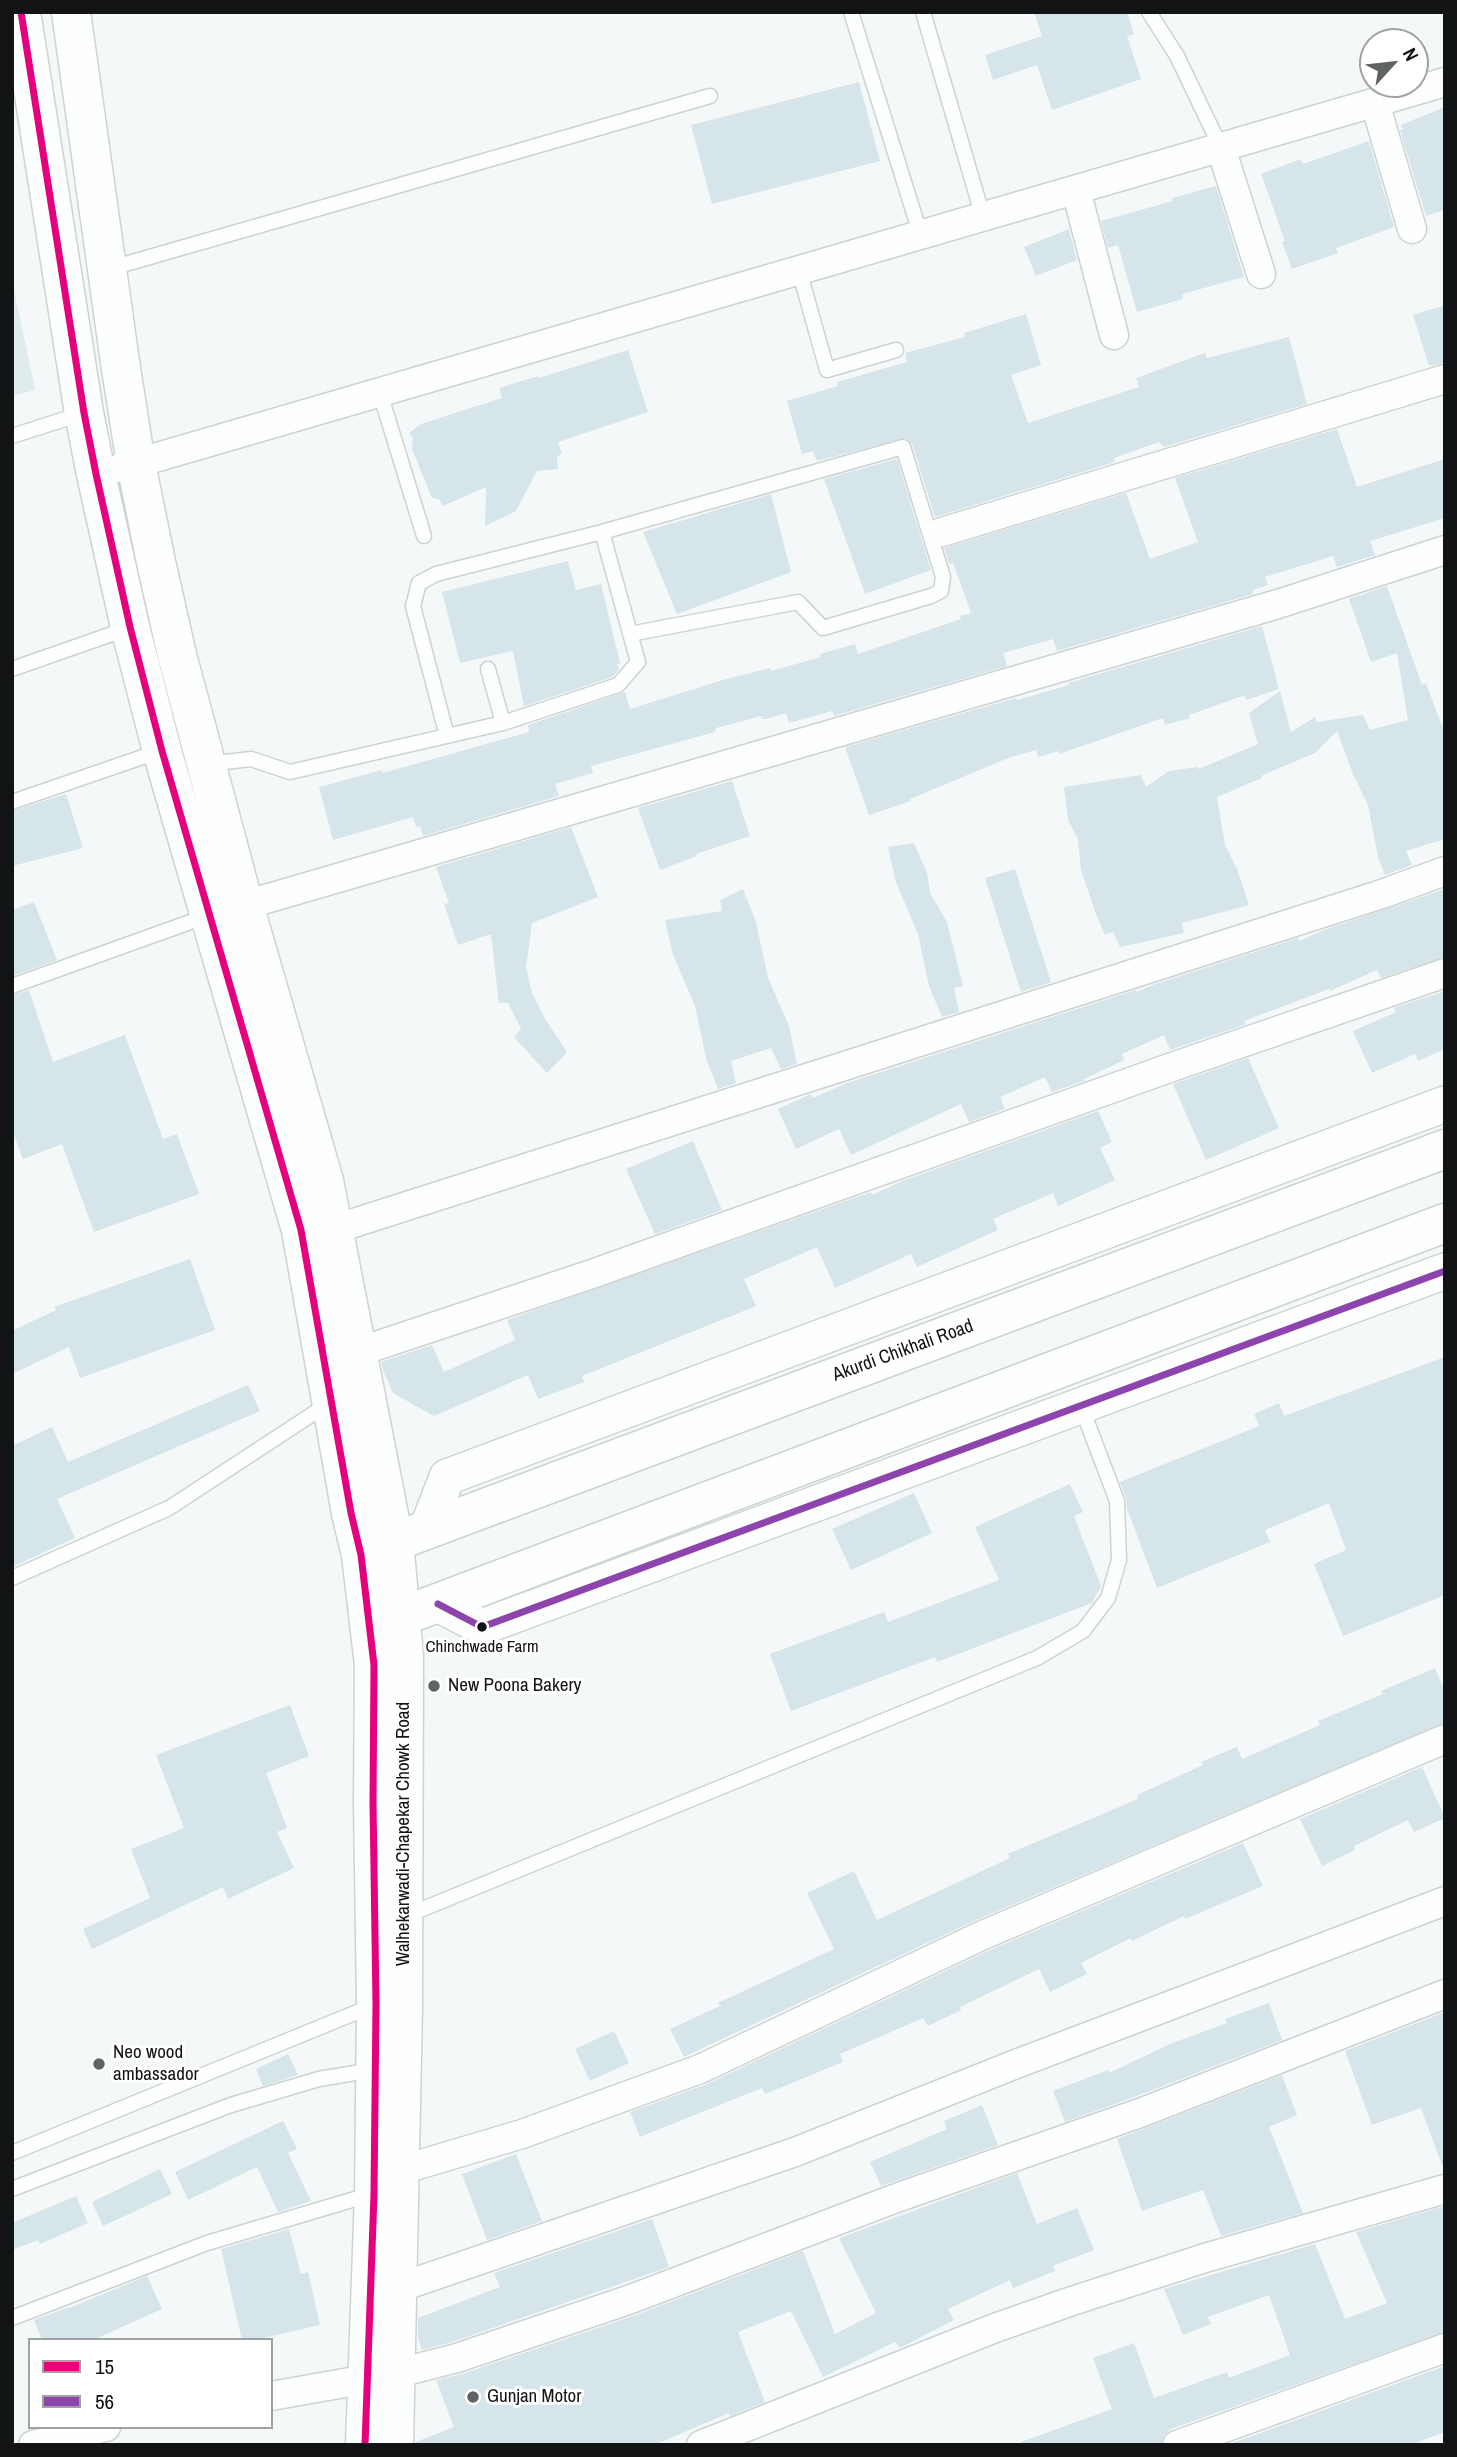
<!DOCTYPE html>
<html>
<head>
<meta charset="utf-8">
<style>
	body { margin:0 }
	#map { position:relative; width:1457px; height:2457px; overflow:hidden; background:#f4f8f9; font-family:"Archivo Narrow",sans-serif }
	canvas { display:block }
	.frame { position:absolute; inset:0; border:14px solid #111314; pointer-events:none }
	.legend { position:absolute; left:28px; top:2338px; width:245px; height:91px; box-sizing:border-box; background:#fff; border:2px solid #a0a1a1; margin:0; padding:9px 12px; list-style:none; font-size:21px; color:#111314 }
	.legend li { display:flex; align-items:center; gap:14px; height:35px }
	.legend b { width:35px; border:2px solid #a0a1a1 }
	.north { position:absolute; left:1359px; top:28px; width:70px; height:70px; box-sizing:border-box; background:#fff; border:2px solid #a0a1a1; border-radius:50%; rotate:63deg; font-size:19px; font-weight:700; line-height:28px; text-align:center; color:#111314 }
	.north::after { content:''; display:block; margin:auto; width:24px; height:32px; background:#606364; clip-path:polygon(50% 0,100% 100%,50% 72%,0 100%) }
</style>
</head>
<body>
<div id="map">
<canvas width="1457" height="2457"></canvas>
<div class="frame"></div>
<ul class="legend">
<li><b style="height:9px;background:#e5007d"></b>15</li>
<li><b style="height:9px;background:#8e44ad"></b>56</li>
</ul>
<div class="north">N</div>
</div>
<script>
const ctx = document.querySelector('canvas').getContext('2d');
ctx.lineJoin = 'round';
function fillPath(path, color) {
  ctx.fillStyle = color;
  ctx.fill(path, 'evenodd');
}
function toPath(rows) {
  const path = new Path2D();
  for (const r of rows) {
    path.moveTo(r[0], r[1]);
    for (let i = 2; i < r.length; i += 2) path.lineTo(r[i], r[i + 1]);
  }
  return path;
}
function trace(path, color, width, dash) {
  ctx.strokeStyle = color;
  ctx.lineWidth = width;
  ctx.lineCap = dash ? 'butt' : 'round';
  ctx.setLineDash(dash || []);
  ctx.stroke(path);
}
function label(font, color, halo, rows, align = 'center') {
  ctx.font = font + ' "Archivo Narrow",sans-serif';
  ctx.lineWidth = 6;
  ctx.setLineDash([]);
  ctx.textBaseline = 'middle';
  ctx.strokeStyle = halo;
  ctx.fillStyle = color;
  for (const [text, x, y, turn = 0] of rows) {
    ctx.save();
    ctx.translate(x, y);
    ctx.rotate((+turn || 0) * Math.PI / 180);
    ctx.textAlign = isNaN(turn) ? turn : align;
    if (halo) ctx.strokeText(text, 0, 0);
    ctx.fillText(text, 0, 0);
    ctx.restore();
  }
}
fillPath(toPath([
	[12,281,35,390,12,396]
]), '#e0ebed');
fillPath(toPath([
	[1034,12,1127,12,1134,34,1127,36,1141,79,1052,110,1037,65,993,80,985,55,1042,36],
	[859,82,880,161,712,204,691,125],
	[1445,107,1445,210,1426,216,1400,130,1403,130,1401,125],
	[1369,141,1394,227,1336,248,1338,253,1292,269,1282,242,1285,241,1261,174,1301,159,1303,164],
	[1216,186,1244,277,1182,294,1183,299,1137,312,1118,245,1108,248,1101,221,1173,201,1172,198],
	[1069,229,1077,260,1036,276,1024,247],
	[1445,305,1445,363,1429,366,1413,315],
	[1026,314,1041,365,1011,375,1028,423,1139,387,1136,378,1205,353,1207,358,1289,337,1307,404,1164,447,1159,442,1114,458,1115,462,935,517,912,444,906,438,817,461,813,451,802,454,787,401,838,386,837,382,907,362,905,353,965,337,964,333],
	[628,350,648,412,558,442,562,453,557,457,558,469,537,471,516,511,485,526,486,487,443,506,439,499,432,498,412,449,413,438,409,433,421,424,502,398,499,388,538,376,539,378],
	[1337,429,1357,487,1445,459,1445,518,1370,541,1375,555,1337,567,1333,556,1265,577,1268,585,1253,590,1253,594,1057,651,1053,639,1003,653,1007,666,834,716,832,711,789,723,786,713,766,719,762,719,761,716,716,728,715,732,591,766,593,773,555,784,559,796,423,836,420,826,416,827,413,817,333,840,319,787,382,770,383,773,529,732,528,725,625,692,630,709,726,679,770,668,771,671,821,657,820,654,855,644,858,654,961,619,960,616,971,613,953,563,949,564,944,548,1126,493,1150,559,1198,542,1175,478],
	[897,459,931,570,865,594,824,479],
	[771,494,791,572,677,614,643,532],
	[568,561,576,590,601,584,620,663,617,664,619,669,612,677,524,706,513,651,460,663,442,592],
	[1387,586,1422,685,1426,683,1445,734,1445,839,1406,851,1412,865,1385,875,1378,857,1368,805,1353,774,1337,731,1315,753,1261,776,1262,778,1217,797,1225,845,1237,869,1249,905,1182,923,1184,933,1120,947,1113,932,1105,935,1096,914,1081,870,1078,839,1068,820,1064,787,1141,775,1146,787,1169,771,1197,767,1199,769,1258,744,1249,713,1280,691,1291,732,1315,717,1317,722,1363,715,1370,730,1408,720,1397,653,1371,662,1349,599],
	[1262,626,1279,689,1246,700,1245,695,1189,715,1190,718,1165,725,1163,718,1059,754,1059,751,1038,757,1036,750,1008,758,910,799,911,801,869,815,845,747,1016,698,1017,700,1069,685,1068,683],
	[732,781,750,836,696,854,697,856,660,870,638,808],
	[66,794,83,848,12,866,12,811],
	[571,827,598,897,532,923,526,967,532,993,545,1019,567,1052,547,1073,514,1037,521,1029,508,1003,499,1003,491,934,458,945,444,904,449,903,436,867],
	[914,843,927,873,930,893,947,922,963,986,954,988,959,1012,942,1017,929,986,918,934,896,882,888,847],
	[1015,869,1051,982,1021,992,985,878],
	[743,889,756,922,768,978,789,1026,797,1064,781,1069,771,1048,731,1061,736,1083,718,1089,706,1058,695,1006,673,955,665,920,722,911,720,900],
	[1445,889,1445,957,1381,978,1377,970,1330,991,1329,989,1244,1021,1246,1024,1170,1050,1164,1035,1122,1054,1124,1060,1084,1079,1084,1081,1052,1092,1045,1077,1000,1097,1005,1109,969,1122,961,1104,851,1155,839,1129,796,1149,778,1109,811,1094,813,1098,847,1083,1136,990,1137,992,1155,984,1298,938,1299,941,1324,930],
	[34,902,57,960,12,976,12,910],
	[29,990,53,1062,125,1035,163,1139,177,1134,199,1194,94,1232,62,1144,23,1159,12,1130,12,995],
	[1445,991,1445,1049,1418,1061,1415,1054,1372,1073,1353,1031,1396,1012,1394,1008],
	[1248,1058,1279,1128,1206,1160,1173,1084],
	[1098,1111,1112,1142,1100,1148,1115,1180,1058,1206,1053,1193,993,1219,998,1230,917,1267,911,1254,835,1288,817,1247,744,1279,756,1306,582,1376,584,1382,538,1399,528,1375,434,1416,393,1393,383,1370,381,1362,432,1345,444,1372,515,1340,507,1320,871,1192,872,1195,902,1181],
	[693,1141,722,1210,655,1234,626,1169],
	[190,1259,215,1330,80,1378,69,1347,12,1374,12,1331,56,1310,54,1307],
	[1445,1357,1445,1595,1343,1636,1314,1564,1346,1550,1329,1503,1265,1530,1270,1542,1157,1588,1127,1509,1126,1498,1120,1482,1259,1426,1254,1414,1279,1403,1284,1416],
	[248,1385,260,1411,57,1499,75,1538,12,1567,12,1446,52,1427,68,1462],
	[1070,1484,1083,1512,1074,1516,1101,1586,1092,1603,937,1662,935,1657,791,1711,770,1654,884,1612,888,1622,999,1580,975,1527],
	[914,1493,932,1533,851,1570,832,1529],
	[1435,1668,1445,1692,1445,1723,976,1920,684,2057,670,2029,720,2006,718,2003,834,1949,807,1893,854,1871,877,1920,1010,1858,1008,1854,1138,1799,1137,1795,1203,1765,1201,1762,1237,1747,1242,1759,1320,1725,1318,1721,1383,1694,1381,1691],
	[290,1705,309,1756,266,1773,287,1828,277,1832,294,1868,228,1899,223,1887,92,1949,83,1929,150,1898,131,1849,184,1828,156,1755],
	[1422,1767,1445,1818,1414,1832,1408,1820,1354,1846,1355,1850,1322,1866,1300,1819],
	[1243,1843,1263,1886,1185,1919,1184,1916,1132,1941,1131,1938,1081,1963,1087,1974,1050,1992,1039,1969,960,2007,961,2010,928,2026,923,2018,840,2054,843,2062,765,2094,762,2088,640,2137,630,2112,707,2084,990,1950],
	[1269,2003,1282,2040,1134,2097,1065,2122,1053,2091,1108,2070,1109,2073,1170,2044,1227,2023,1225,2019],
	[1445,2012,1445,2165,1442,2165,1421,2108,1372,2125,1345,2051],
	[614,2031,629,2063,590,2081,575,2049],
	[288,2054,298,2075,263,2086,256,2069],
	[1282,2075,1297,2115,1269,2127,1303,2213,1221,2236,1203,2190,1142,2211,1117,2139],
	[982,2105,998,2145,881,2186,870,2162,947,2129,944,2121],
	[283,2121,297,2149,288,2153,311,2201,278,2212,257,2167,188,2200,175,2172],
	[516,2154,542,2221,487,2240,462,2174],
	[160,2169,172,2194,103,2226,92,2202],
	[1017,2173,1037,2224,1077,2208,1094,2250,1053,2266,1055,2271,1013,2288,1010,2280,948,2309,954,2320,900,2348,895,2342,823,2377,791,2311,738,2332,765,2402,730,2416,729,2413,654,2445,416,2445,416,2442,454,2427,436,2380,462,2374,636,2315,803,2251,835,2334,876,2313,839,2238],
	[76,2196,88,2223,40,2244,38,2240,12,2250,12,2223],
	[1445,2206,1445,2332,1171,2429,1164,2435,1161,2445,1022,2445,1021,2442,1112,2409,1093,2358,1134,2343,1154,2398,1227,2372,1229,2378,1290,2355,1269,2295,1208,2317,1211,2324,1183,2335,1164,2289,1315,2244,1345,2319,1387,2303,1356,2232],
	[652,2219,669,2267,452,2342,422,2350,418,2338,418,2318,500,2287,494,2273],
	[289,2229,301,2274,308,2272,320,2325,255,2340,242,2340,221,2249],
	[147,2276,162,2309,93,2340,42,2340,34,2320,69,2307,69,2308],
	[1445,2366,1445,2432,1410,2445,1227,2445]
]), '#d5e5e9');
const service = toPath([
	[851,12,921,236],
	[923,12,983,217],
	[1149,12,1177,56,1221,148],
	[108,269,710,96],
	[799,270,827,370,896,350],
	[380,393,424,536],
	[12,436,84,413],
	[12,669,129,628],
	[488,669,503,723],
	[447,736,413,606,419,583,436,574,602,532,903,447,943,577,941,591,931,596,823,628,798,602,630,634],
	[208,764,251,759,290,772,503,723,618,685,638,662,602,532],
	[12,802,160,751],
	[12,986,207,916],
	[12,1578,169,1508,328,1404],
	[408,1915,1037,1658,1083,1631,1108,1598,1119,1560,1117,1501,1081,1406],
	[12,2153,372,2006],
	[12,2189,231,2105,319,2079,373,2070],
	[12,2318,207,2243,372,2194]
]);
const minor = toPath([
	[1375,103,1412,229],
	[1221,148,1261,274],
	[1076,190,1114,335],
	[120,468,1445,82],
	[942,532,1445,379],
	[228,910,1278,604,1445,550],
	[335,1229,1382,894,1445,871],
	[358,1352,589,1275,1175,1066,1445,973],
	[401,2170,522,2134,700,2069,983,1935,1445,1739],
	[398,2288,795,2152,1016,2064,1445,1901],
	[394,2374,457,2358,631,2299,899,2197,1140,2113,1445,1994],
	[271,2396,367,2379],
	[33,2445,106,2427],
	[701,2445,995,2328,1072,2301,1205,2258,1445,2189],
	[1177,2445,1445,2348]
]);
const tertiary = toPath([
	[427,1529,447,1477,1445,1104],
	[438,1604,482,1627,1445,1271]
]);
const primary = toPath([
	[21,12,84,413,96,474,130,627,162,751,301,1230,351,1513,361,1555,374,1665,373,1802,376,2004,374,2194,365,2445],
	[71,12,120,362,136,464,156,562,177,655,244,905,324,1181,394,1541,404,1656,403,2008,394,2445],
	[370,1551,1445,1149],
	[379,1625,1445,1223]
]);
trace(service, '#cfd2d2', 17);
trace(minor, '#cfd2d2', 31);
trace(tertiary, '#cfd2d2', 38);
trace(primary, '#cfd2d2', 41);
trace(service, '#fdfefe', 14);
trace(minor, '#fdfefe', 28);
trace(tertiary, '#fdfefe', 35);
trace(primary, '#fdfefe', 38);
trace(toPath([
	[21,12,84,413,96,474,130,627,162,751,301,1230,351,1513,361,1555,374,1665,373,1802,376,2004,374,2194,365,2445]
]), '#e5007d', 7);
trace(toPath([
	[438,1604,482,1627,1445,1271]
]), '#8e44ad', 7);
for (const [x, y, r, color] of [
	[482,1627,6,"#111314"],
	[434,1686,7,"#606364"],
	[99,2064,7,"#606364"],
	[473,2397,7,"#606364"]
]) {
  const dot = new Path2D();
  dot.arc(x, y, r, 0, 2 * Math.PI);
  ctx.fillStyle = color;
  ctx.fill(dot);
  trace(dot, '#fff', 2.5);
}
label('17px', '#111314', '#fff', [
	["Chinchwade Farm",482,1647]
]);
label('19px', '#111314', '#fff', [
	["Akurdi Chikhali Road",903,1351,-20],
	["Walhekarwadi-Chapekar Chowk Road",404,1834,-90]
]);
label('19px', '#111314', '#fff', [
	["New Poona Bakery",448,1686],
	["Neo wood",113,2053],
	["ambassador",113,2075],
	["Gunjan Motor",487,2397]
], 'left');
</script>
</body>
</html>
